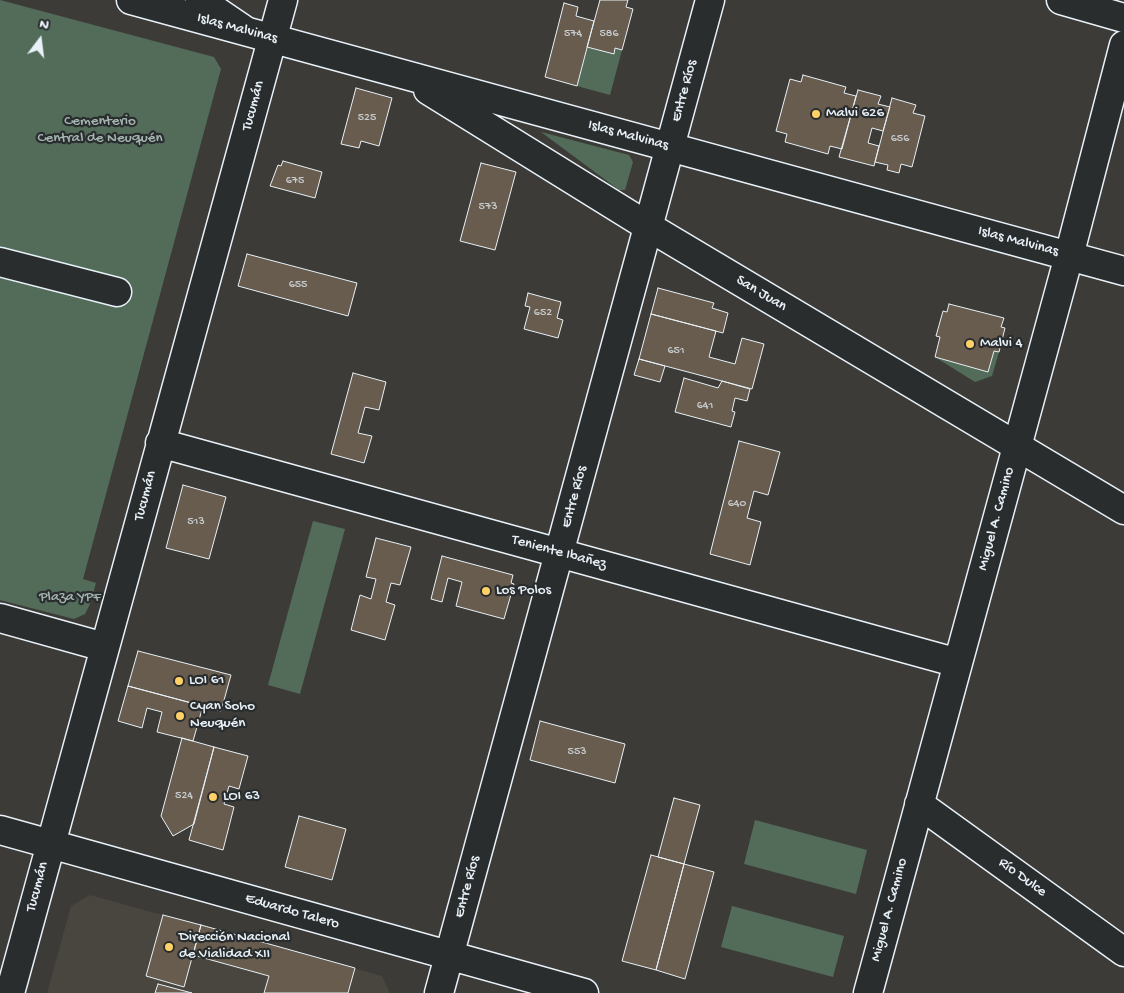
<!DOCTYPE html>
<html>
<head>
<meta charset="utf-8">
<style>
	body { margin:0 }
	#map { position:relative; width:1124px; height:993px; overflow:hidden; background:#3c3b38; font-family:"Gochi Hand",sans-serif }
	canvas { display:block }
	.north { position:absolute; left:15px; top:15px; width:50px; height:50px; -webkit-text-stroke:4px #2a2d2e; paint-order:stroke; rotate:15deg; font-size:14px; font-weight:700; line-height:20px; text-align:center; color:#e8f1f8 }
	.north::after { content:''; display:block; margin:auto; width:18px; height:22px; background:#e8f1f8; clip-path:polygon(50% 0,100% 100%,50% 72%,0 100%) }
</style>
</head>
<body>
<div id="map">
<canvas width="1124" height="993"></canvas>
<div class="north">N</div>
</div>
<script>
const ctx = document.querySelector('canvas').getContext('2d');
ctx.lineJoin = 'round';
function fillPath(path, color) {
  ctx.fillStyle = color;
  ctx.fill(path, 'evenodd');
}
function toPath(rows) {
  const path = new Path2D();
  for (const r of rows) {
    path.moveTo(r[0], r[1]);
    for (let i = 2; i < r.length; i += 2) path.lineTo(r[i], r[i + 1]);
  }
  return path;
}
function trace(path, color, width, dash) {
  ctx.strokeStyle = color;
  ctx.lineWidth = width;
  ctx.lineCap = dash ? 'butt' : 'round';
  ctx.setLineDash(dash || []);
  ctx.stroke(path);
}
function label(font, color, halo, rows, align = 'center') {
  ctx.font = font + ' "Gochi Hand",sans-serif';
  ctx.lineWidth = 4.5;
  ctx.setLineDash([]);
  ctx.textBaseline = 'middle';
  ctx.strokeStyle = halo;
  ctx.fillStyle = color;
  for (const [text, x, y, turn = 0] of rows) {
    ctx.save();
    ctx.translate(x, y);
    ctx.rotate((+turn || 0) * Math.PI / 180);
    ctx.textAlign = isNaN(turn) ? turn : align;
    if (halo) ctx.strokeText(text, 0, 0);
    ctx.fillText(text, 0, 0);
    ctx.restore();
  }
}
fillPath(toPath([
	[90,895,382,976,390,993,47,993,71,906]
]), '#49453f');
fillPath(toPath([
	[0,0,214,57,221,69,83,579,96,583,90,604,85,614,74,619,0,600],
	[587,47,614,53,615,48,622,50,610,95,577,86],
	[541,132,629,155,633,162,625,190,619,190],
	[994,351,999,352,992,376,975,382,935,357,988,372],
	[313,521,345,529,300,694,268,685],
	[755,820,867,850,856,894,744,864],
	[732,906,844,936,833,977,721,947]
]), '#536c5a');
const building = toPath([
	[600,0,628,0,626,7,633,9,622,50,615,48,614,54,587,47,600,0],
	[564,3,578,7,576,16,594,21,577,86,545,77,564,3],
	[803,75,846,87,844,93,856,96,842,149,830,146,828,154,785,142,787,134,776,131,790,79,801,82,803,75],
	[356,88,392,98,379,146,361,141,359,148,341,144,356,88],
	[858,90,881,96,878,104,890,107,883,131,872,128,868,143,879,146,874,166,839,157,858,90],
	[892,98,916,105,913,113,925,116,912,167,901,164,899,173,887,170,888,165,875,162,892,98],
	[283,161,322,172,315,198,270,186,278,165,281,166,283,161],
	[481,163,516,172,495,250,460,241,481,163],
	[247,254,357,283,348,316,238,286,247,254],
	[658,288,714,303,712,308,728,313,723,333,651,314,658,288],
	[528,293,561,302,557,318,563,320,558,338,524,329,530,307,525,306,528,293],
	[949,304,1004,318,1001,327,1005,328,999,352,994,351,988,372,935,357,940,337,936,336,943,311,947,312,949,304],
	[651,314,716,331,709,357,735,364,742,338,764,344,752,389,639,359,651,314],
	[639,359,665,366,660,382,634,375,639,359],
	[353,373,386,382,379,410,365,407,358,433,372,436,364,463,331,454,353,373],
	[684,378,718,388,722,381,750,389,747,401,735,398,732,411,735,412,731,427,675,412,684,378],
	[739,441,780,452,768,495,754,491,747,518,761,522,750,565,710,554,739,441],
	[183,485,226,497,209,559,166,548,183,485],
	[376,538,411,547,400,585,391,583,386,602,395,605,385,640,351,630,360,595,371,599,376,579,366,577,376,538],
	[442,556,513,575,511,583,514,584,504,619,456,606,462,582,448,578,442,602,431,599,442,556],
	[138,651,231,675,221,711,128,686,138,651],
	[128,686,203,706,193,741,157,732,162,712,147,708,142,728,118,721,128,686],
	[540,721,625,744,615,783,530,760,540,721],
	[182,738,214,747,194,824,173,836,161,816,182,738],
	[214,747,248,756,239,789,229,786,224,804,234,807,223,850,189,840,214,747],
	[674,798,700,805,684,864,658,857,674,798],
	[299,816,346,829,332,880,285,867,299,816],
	[651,855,684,864,656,970,622,961,651,855],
	[684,864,714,872,685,979,656,970,684,864],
	[163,915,201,925,184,987,146,976,163,915],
	[201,925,355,968,348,993,264,993,269,976,193,955,201,925],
	[158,984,192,993,155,993,158,984]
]);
fillPath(building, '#675c4e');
trace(building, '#e8f1f8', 1);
const minor = toPath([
	[200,0,243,29],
	[1061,0,1124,18],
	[0,262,117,292],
	[160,443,958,663],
	[0,618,104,647],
	[919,804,1124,952],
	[0,830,584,993],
	[10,993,283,0],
	[439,993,710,0],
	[868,993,1069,256,1124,45]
]);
const major = toPath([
	[131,0,1124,271],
	[428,90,649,227,1124,510]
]);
trace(minor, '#e8f1f8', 31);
trace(major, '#e8f1f8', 31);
trace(minor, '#2a2d2e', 28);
trace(major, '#2a2d2e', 28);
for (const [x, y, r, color] of [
	[816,114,5,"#ffd166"],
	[970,344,5,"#ffd166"],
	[486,591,5,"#ffd166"],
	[179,681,5,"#ffd166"],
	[180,716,5,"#ffd166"],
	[213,797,5,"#ffd166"],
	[169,947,5,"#ffd166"]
]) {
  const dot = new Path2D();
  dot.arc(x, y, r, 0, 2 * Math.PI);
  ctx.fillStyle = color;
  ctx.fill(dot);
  trace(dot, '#2a2d2e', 2);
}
label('12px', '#c8ccce', null, [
	["574",573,34],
	["586",609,34],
	["525",367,118],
	["656",900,139],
	["675",295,181],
	["573",488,207],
	["655",298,285],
	["652",543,313],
	["651",676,351],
	["641",705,406],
	["640",737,504],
	["513",196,522],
	["553",577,752],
	["524",184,796]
]);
label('15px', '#e8f1f8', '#2a2d2e', [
	["Islas Malvinas",237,29,15],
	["Entre Ríos",685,91,-75],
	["Tucumán",254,106,-75],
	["Islas Malvinas",628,136,15],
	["Islas Malvinas",1018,242,15],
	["San Juan",761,294,31],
	["Tucumán",146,496,-75],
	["Entre Ríos",575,497,-75],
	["Miguel A. Camino",997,519,-75],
	["Teniente Ibañez",559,553,15],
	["Río Dulce",1022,878,36],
	["Tucumán",38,887,-75],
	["Entre Ríos",468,887,-75],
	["Miguel A. Camino",890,910,-75],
	["Eduardo Talero",292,912,16]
]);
label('15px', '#e8f1f8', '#2a2d2e', [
	["Malvi 626",826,114],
	["Malvi 4",980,344],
	["Los Polos",496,591],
	["LOI 61",189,681],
	["Cyan Soho",190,707],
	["Neuquén",190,724],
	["LOI 63",223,797],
	["Dirección Nacional",179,938],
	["de Vialidad XII",179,955]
], 'left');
label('15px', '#a5b5b1', '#2a2d2e', [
	["Cementerio",100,122],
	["Central de Neuquén",100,139],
	["Plaza YPF",70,598]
]);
</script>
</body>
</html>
